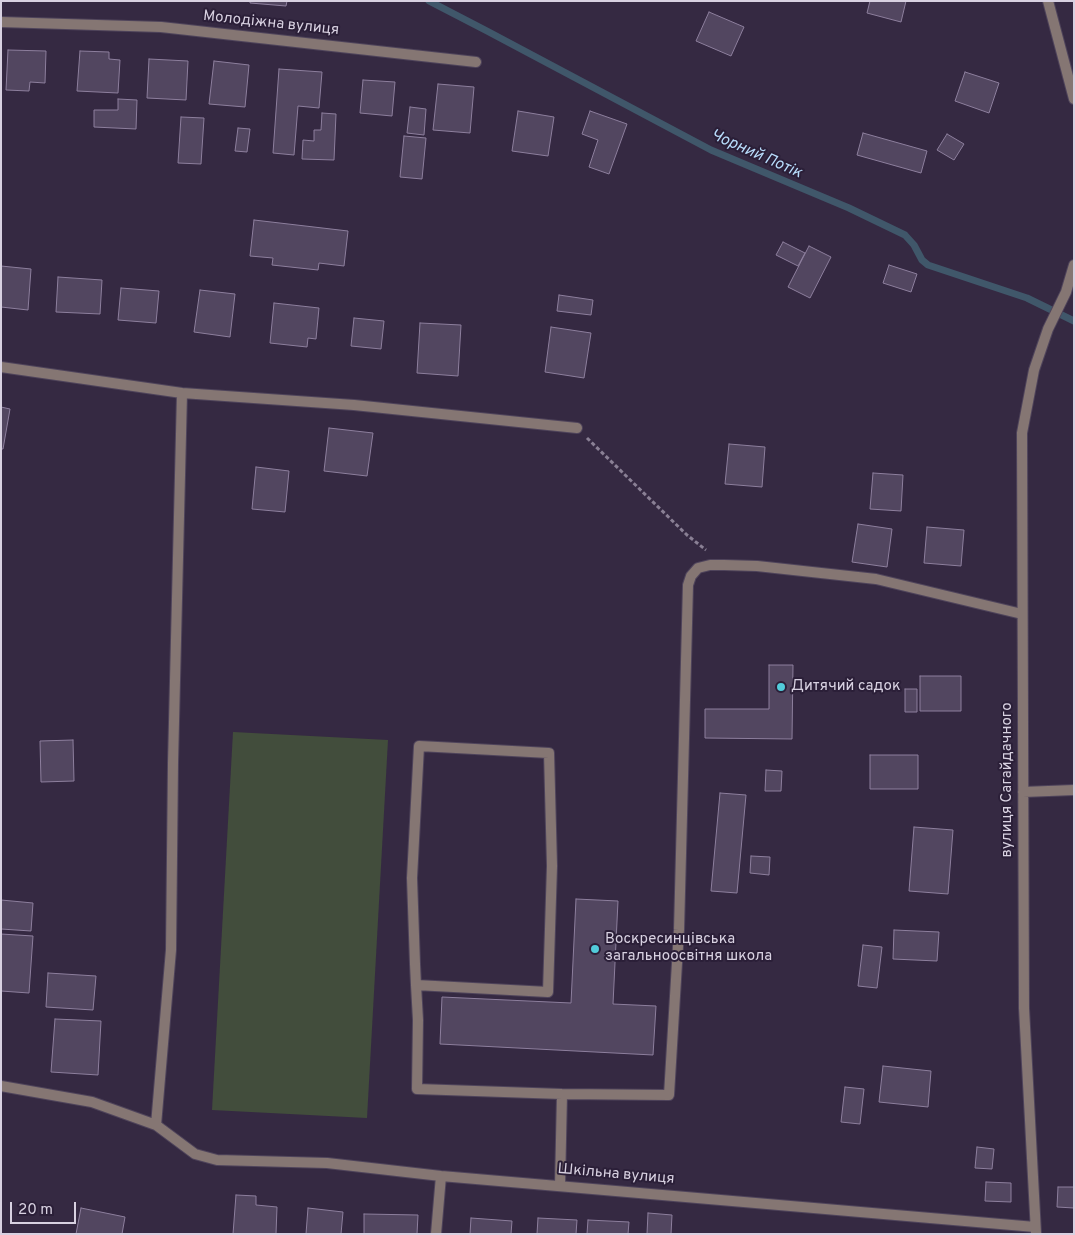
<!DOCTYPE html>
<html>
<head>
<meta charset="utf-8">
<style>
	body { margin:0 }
	#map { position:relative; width:1075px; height:1235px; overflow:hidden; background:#352942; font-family:Overpass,sans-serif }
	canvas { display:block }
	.frame { position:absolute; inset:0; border:2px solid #d8d1e1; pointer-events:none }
	.scale { position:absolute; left:10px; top:1202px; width:66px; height:22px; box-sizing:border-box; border:2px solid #d8d1e1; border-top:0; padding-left:6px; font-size:15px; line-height:18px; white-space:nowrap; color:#d8d1e1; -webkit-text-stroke:4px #2b1f38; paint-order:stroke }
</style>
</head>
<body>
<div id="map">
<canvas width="1075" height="1235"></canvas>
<div class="frame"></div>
<div class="scale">20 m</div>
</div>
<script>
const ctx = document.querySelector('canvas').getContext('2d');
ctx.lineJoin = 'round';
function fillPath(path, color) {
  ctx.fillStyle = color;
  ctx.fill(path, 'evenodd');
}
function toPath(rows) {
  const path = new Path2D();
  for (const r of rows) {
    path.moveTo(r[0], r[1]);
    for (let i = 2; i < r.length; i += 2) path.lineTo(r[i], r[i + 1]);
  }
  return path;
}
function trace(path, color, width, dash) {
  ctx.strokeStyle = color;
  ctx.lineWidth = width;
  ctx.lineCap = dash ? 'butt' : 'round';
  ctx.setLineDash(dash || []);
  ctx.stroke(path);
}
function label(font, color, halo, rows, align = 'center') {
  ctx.font = font + ' Overpass,sans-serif';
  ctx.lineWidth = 4;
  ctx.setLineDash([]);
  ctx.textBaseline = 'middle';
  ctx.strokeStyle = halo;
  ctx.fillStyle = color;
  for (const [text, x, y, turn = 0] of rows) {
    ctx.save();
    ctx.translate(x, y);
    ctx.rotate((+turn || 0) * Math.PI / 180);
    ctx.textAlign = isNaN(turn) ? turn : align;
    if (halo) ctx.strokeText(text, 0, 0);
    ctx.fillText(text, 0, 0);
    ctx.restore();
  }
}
fillPath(toPath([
	[233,732,388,740,367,1118,212,1110]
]), '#424d3c');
trace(toPath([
	[429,1,487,31,711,150,849,208,905,235,914,245,922,260,928,265,1027,298,1074,321]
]), '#40576a', 7);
const building = toPath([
	[250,1,287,1,286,6,250,3,250,1],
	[870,1,906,1,901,22,867,13,870,1],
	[709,12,744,27,731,56,696,41,709,12],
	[8,50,46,51,45,83,30,82,29,91,6,90,8,50],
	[80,51,109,52,109,59,120,60,118,93,77,91,80,51],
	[149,59,188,61,186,100,147,98,149,59],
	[214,61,249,65,245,107,209,104,214,61],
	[279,69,322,72,319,108,298,106,294,155,273,153,279,69],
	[965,72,999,83,989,113,955,101,965,72],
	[363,80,395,82,392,116,360,113,363,80],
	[438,84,474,87,470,133,433,130,438,84],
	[118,99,137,100,136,129,94,127,94,110,118,110,118,99],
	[410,107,426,109,424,135,407,133,410,107],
	[518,111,554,117,548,156,512,151,518,111],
	[590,111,627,124,609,174,589,167,598,140,582,134,590,111],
	[322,113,336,114,334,160,302,159,303,140,314,141,314,130,321,130,322,113],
	[181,117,204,118,201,164,178,163,181,117],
	[238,128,250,129,247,152,235,151,238,128],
	[863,133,927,151,921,173,857,155,863,133],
	[947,134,964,144,954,160,937,150,947,134],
	[404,136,426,138,422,179,400,177,404,136],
	[254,220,348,231,344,266,319,263,318,270,272,265,273,258,250,256,254,220],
	[783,242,805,253,798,266,776,255,783,242],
	[809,246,831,257,810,298,788,287,809,246],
	[889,265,917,274,911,292,883,283,889,265],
	[1,266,31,269,28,310,1,307,1,266],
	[58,277,102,280,100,314,56,312,58,277],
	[121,288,159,291,156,323,118,320,121,288],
	[200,290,235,294,230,337,194,332,200,290],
	[559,295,593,300,591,315,557,311,559,295],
	[274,303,319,308,316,339,308,338,307,347,270,343,274,303],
	[354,318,384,321,381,349,351,346,354,318],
	[420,323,461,325,458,376,417,373,420,323],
	[551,327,591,333,584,378,545,372,551,327],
	[1,407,10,409,3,449,1,449,1,407],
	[329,428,373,433,367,476,324,471,329,428],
	[729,444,765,447,762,487,725,484,729,444],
	[256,467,289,471,285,512,252,509,256,467],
	[873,473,903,475,901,511,870,509,873,473],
	[858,524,892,529,887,567,852,562,858,524],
	[927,527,964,530,961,566,924,563,927,527],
	[769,665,793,665,792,739,705,738,705,709,769,709,769,665],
	[920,676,961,676,961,711,920,711,920,676],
	[905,689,917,689,917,712,905,712,905,689],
	[73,740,74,781,41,782,40,741,73,740],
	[870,755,918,755,918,789,870,789,870,755],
	[766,770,782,771,781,791,765,791,766,770],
	[720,793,746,795,737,893,711,891,720,793],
	[914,827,953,830,948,894,909,891,914,827],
	[751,856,770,857,769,875,750,873,751,856],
	[576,899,618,901,613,1004,656,1006,653,1055,440,1044,442,997,571,1003,576,899],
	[1,900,33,903,31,931,1,929,1,900],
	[894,930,939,932,937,961,893,959,894,930],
	[1,934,33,936,29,993,1,991,1,934],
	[863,945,882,947,877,988,858,986,863,945],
	[48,973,96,976,93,1010,46,1007,48,973],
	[55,1019,101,1021,98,1075,51,1072,55,1019],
	[883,1066,931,1071,928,1107,879,1102,883,1066],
	[845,1087,864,1089,860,1124,841,1122,845,1087],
	[977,1147,994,1149,992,1169,975,1168,977,1147],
	[986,1182,1011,1183,1011,1202,985,1201,986,1182],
	[1058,1187,1074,1187,1074,1208,1057,1207,1058,1187],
	[236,1195,256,1196,256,1205,277,1207,276,1234,233,1234,236,1195],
	[81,1208,125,1217,122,1234,76,1234,81,1208],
	[308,1208,343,1212,341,1234,306,1234,308,1208],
	[648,1213,672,1215,671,1234,647,1234,648,1213],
	[364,1214,418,1215,417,1234,364,1234,364,1214],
	[471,1218,512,1221,511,1234,470,1234,471,1218],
	[538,1218,577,1220,576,1234,537,1234,538,1218],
	[588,1220,629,1222,628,1234,587,1234,588,1220]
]);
fillPath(building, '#524660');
trace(building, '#8d7f9d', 1);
const lane = toPath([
	[416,985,548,992,552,866,549,753,419,746,412,878,415,964,416,985,418,1020,417,1089,562,1094,669,1095,679,930,688,585,691,576,698,568,710,565,724,565,757,566,876,579,1022,614],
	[560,1185,562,1094]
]);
const street = toPath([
	[1048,1,1074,99],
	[1,22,161,27,476,62],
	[1,367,182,393,354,405,577,428],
	[182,393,173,763,171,950,156,1125,195,1154,217,1160,327,1163,441,1176,1035,1227],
	[1023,792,1074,790],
	[1,1086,92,1102,156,1125],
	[1036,1233,1024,1008,1022,433,1034,370,1048,329,1066,292,1074,265],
	[436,1234,441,1176]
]);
trace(lane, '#4f445b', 12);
trace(street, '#4f445b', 12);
trace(toPath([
	[587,438,687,535,706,550]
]), '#8a8095', 3, [4, 2.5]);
trace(lane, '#857673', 10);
trace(street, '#857673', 10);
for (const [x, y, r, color] of [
	[781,687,5,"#52cbda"],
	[595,949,5,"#52cbda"]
]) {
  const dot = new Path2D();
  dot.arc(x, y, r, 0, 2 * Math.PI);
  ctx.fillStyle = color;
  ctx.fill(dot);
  trace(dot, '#2b1f38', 2);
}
label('15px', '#d8d1e1', '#2b1f38', [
	["Молодіжна вулиця",271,24,6],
	["вулиця Сагайдачного",1008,780,-90],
	["Шкільна вулиця",616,1175,5]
]);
label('15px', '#d8d1e1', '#2b1f38', [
	["Дитячий садок",791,687],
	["Воскресинцівська",605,940],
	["загальноосвітня школа",605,957]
], 'left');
label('italic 16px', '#b8dcfb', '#2b1f38', [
	["Чорний Потік",756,155,24]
]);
</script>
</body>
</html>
